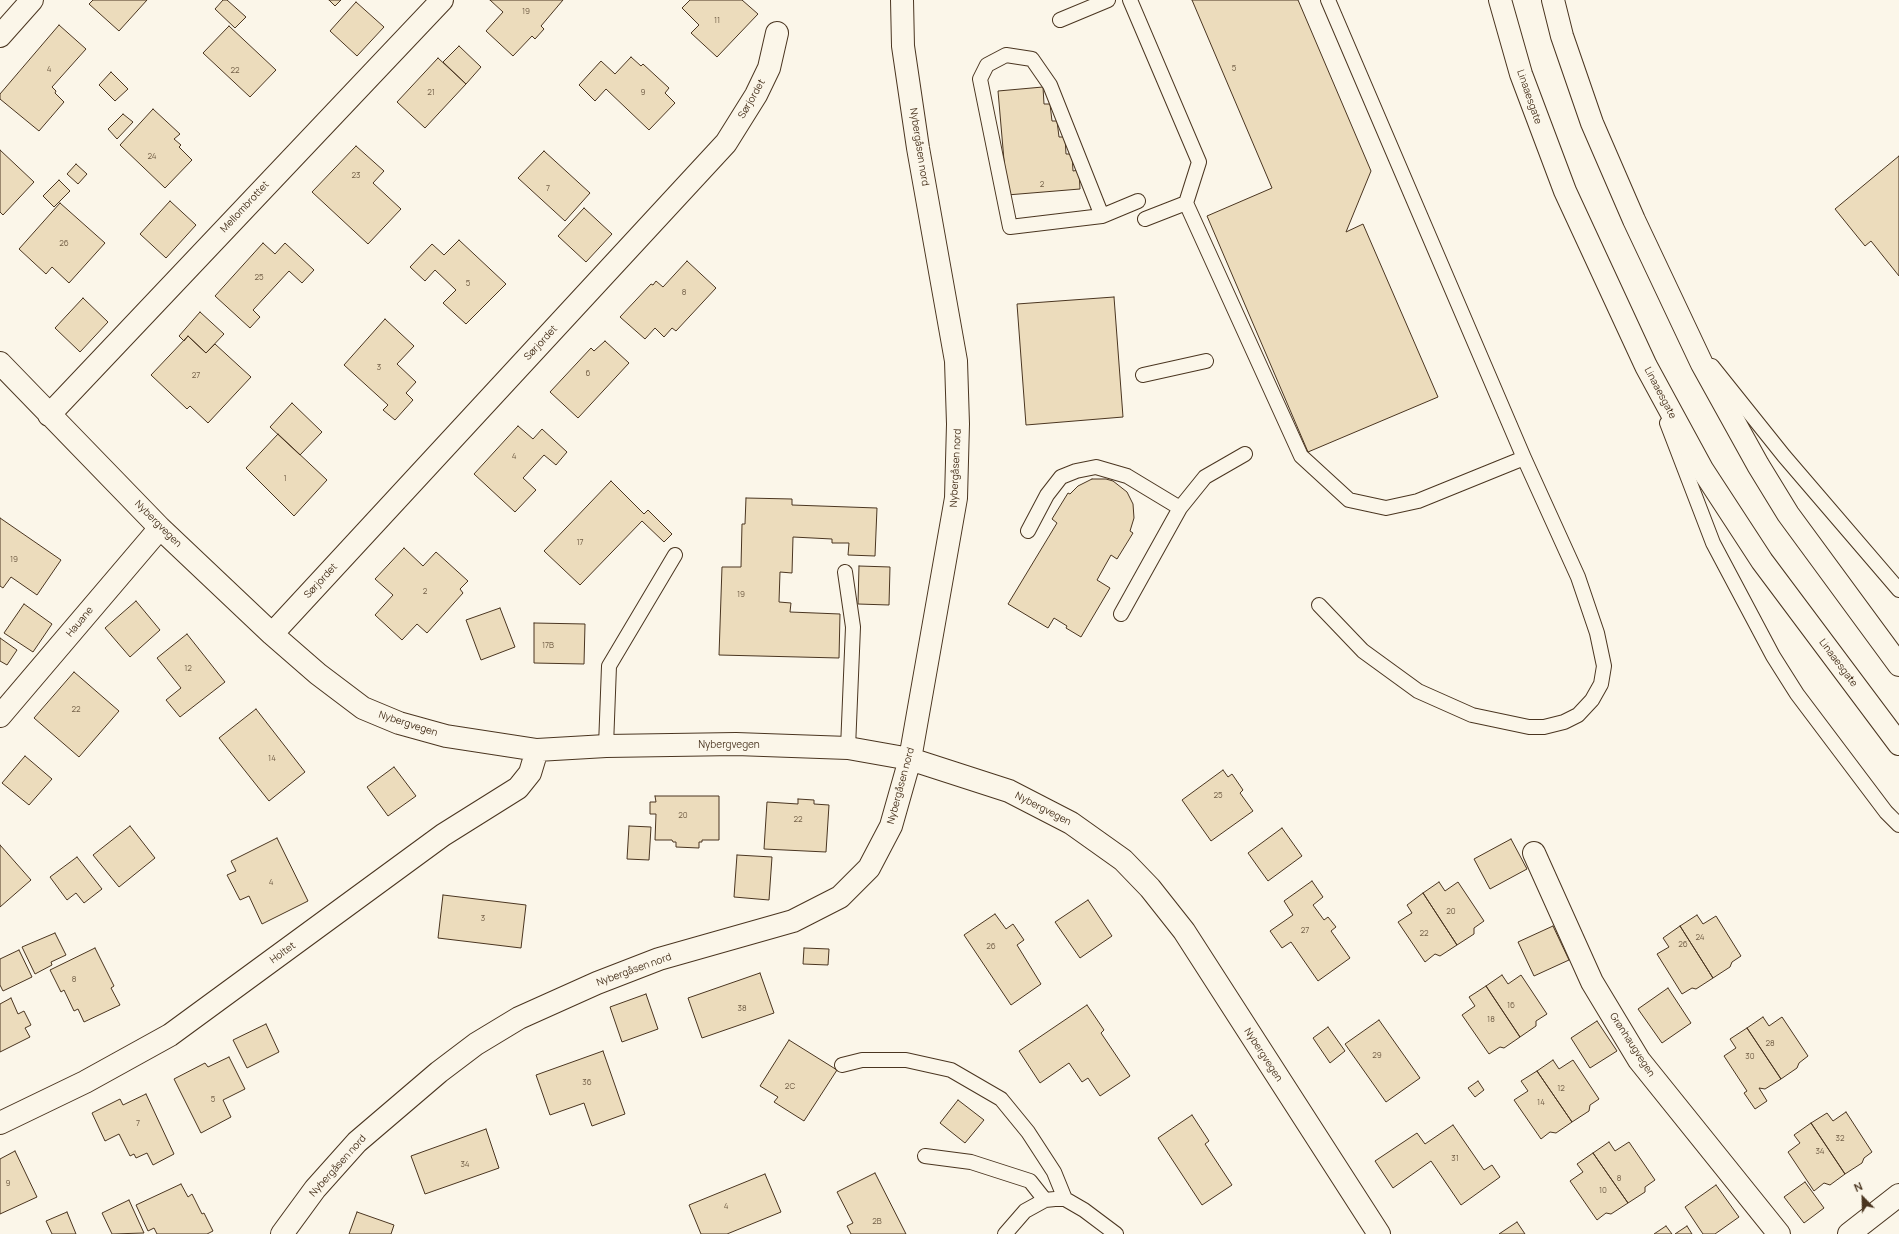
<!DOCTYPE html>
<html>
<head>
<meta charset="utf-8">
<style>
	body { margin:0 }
	#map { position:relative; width:1899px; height:1234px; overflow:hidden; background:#fbf6e9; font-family:Manrope,sans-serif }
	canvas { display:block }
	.north { position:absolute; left:1843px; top:1178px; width:40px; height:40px; -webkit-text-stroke:3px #fbf6e9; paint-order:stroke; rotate:337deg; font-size:11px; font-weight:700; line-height:16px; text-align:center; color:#4a3520 }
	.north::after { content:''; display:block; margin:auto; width:14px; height:18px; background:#4a3520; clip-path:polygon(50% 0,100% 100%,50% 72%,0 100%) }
</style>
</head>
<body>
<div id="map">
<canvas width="1899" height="1234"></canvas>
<div class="north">N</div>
</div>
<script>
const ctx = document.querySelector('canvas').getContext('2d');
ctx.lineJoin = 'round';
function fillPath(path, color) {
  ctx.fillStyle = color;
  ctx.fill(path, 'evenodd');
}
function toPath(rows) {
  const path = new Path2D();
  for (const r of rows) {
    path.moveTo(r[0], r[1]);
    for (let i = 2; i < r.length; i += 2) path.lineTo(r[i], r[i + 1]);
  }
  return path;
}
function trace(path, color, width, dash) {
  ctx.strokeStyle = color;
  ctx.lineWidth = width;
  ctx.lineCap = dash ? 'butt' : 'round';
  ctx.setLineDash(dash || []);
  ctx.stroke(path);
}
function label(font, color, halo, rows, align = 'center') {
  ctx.font = font + ' Manrope,sans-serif';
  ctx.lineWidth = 3;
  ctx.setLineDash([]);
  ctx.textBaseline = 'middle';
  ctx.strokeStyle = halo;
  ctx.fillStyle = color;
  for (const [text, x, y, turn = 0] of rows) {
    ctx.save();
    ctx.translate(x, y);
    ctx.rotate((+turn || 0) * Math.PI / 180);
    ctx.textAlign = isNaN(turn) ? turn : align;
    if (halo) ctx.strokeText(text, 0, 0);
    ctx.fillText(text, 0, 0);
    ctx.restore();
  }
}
const building = toPath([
	[93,0,147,0,119,31,89,4,93,0],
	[223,0,227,0,246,17,235,28,215,9,223,0],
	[329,0,341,0,335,6,329,0],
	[490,0,563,0,541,26,544,29,535,39,532,36,513,56,486,31,503,12,490,0],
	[690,0,742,0,758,14,717,57,691,33,699,25,682,8,690,0],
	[1192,0,1298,0,1371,171,1346,232,1363,224,1438,397,1308,452,1207,216,1272,188,1192,0],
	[356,2,384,27,357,56,330,31,356,2],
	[59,25,86,49,52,87,56,91,55,93,64,102,39,131,0,99,0,94,59,25],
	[229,26,276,70,250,97,203,53,229,26],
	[459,46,481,67,466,84,443,62,459,46],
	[631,57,641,66,643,64,669,88,665,93,675,103,649,130,606,89,595,101,579,85,601,61,615,74,631,57],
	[438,58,466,84,425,128,397,102,438,58],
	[111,72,128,89,115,101,99,85,111,72],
	[1043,87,1044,104,1050,104,1052,121,1057,121,1059,137,1065,137,1066,154,1072,154,1073,171,1079,170,1080,189,1007,195,998,91,1043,87],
	[153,109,180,134,174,139,181,145,179,147,192,160,165,188,120,145,153,109],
	[123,114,133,122,117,139,108,129,123,114],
	[356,146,384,171,373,183,401,209,368,244,312,192,356,146],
	[0,150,34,182,3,215,0,212,0,150],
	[544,151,590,193,565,221,518,178,544,151],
	[1899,156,1899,276,1871,241,1865,246,1835,209,1899,156],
	[76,164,87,174,78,184,67,174,76,164],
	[59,180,70,191,54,207,43,196,59,180],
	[170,201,196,225,166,258,140,234,170,201],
	[60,203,105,243,69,283,52,267,46,274,19,249,60,203],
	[584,208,612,234,586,262,558,236,584,208],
	[459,240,506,284,466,324,443,303,456,290,435,270,425,281,410,267,432,244,444,255,459,240],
	[263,243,275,254,285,243,314,270,302,283,289,271,253,310,260,317,250,328,215,296,263,243],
	[687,261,716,288,676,331,672,328,664,337,655,328,645,339,620,317,651,284,653,285,656,281,663,287,687,261],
	[1114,297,1123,417,1026,425,1017,304,1114,297],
	[83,298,108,322,80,352,55,328,83,298],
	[200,312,224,334,206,353,188,336,184,341,179,336,200,312],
	[385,319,414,346,397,364,416,382,406,393,413,400,395,420,383,410,388,405,344,365,385,319],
	[188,336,206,353,215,344,251,377,208,423,190,406,187,409,151,375,188,336],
	[605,341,629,363,578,418,550,392,591,348,594,351,605,341],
	[292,403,322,432,300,455,270,427,292,403],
	[518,426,533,439,542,429,567,452,556,465,544,455,523,478,536,490,515,512,474,474,518,426],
	[278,434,327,480,294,516,246,468,278,434],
	[1092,479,1106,479,1113,481,1127,492,1133,504,1134,518,1130,531,1133,533,1117,559,1111,555,1097,580,1110,588,1081,637,1066,628,1067,626,1054,618,1048,628,1008,604,1057,523,1052,519,1068,493,1070,494,1078,486,1092,479],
	[611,481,644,514,648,510,672,534,664,542,642,521,580,585,544,551,611,481],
	[746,498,792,499,792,505,877,508,875,556,848,555,849,543,832,543,832,539,793,537,792,573,780,572,779,602,791,603,790,612,840,614,839,658,719,655,722,567,741,567,742,524,745,524,746,498],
	[0,518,61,560,37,595,11,577,3,588,0,586,0,518],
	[404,548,423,566,436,552,468,581,460,589,463,593,427,633,417,624,402,640,375,615,393,595,375,579,404,548],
	[859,566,890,567,889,605,858,604,859,566],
	[136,601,160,630,130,657,105,628,136,601],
	[24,604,52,624,33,652,4,633,24,604],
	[500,608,515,647,481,660,466,620,500,608],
	[534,623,585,624,584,664,534,663,534,623],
	[187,634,225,682,180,717,166,700,181,688,157,658,187,634],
	[0,638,17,650,7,665,0,661,0,638],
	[74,672,119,711,79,757,34,718,74,672],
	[256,709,305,772,269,801,219,738,256,709],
	[25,756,52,779,29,805,2,783,25,756],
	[394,767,416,796,388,816,367,787,394,767],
	[1223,770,1228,777,1232,774,1243,790,1240,793,1253,811,1211,841,1182,800,1223,770],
	[655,796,719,796,719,840,702,840,702,842,699,842,699,848,676,847,676,842,673,842,672,840,655,840,656,814,650,814,650,802,656,802,655,796],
	[798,799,814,800,814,804,829,805,826,852,764,849,767,802,798,804,798,799],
	[130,826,155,858,119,887,93,855,130,826],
	[629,826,651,827,649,860,627,859,629,826],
	[1282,828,1302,856,1268,881,1248,853,1282,828],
	[277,838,308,901,262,924,249,896,240,900,227,875,236,871,231,861,277,838],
	[1511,839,1527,869,1490,889,1474,859,1511,839],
	[0,845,31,880,0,907,0,845],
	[737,855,772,857,769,900,734,897,737,855],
	[77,857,102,889,84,903,76,893,67,900,50,877,77,857],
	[1312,881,1323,897,1313,905,1324,920,1328,917,1336,927,1331,931,1350,958,1318,981,1291,942,1282,948,1270,931,1293,915,1284,901,1312,881],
	[1439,882,1445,891,1458,882,1484,921,1474,928,1474,934,1457,945,1423,893,1439,882],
	[1423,893,1457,945,1440,956,1435,954,1425,962,1398,922,1412,913,1407,905,1423,893],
	[443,895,526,905,521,948,438,938,443,895],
	[1088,900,1112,936,1080,958,1055,922,1088,900],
	[995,914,1006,929,1013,924,1024,940,1017,945,1041,984,1011,1005,964,935,995,914],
	[1697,915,1703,924,1716,916,1741,956,1732,962,1730,967,1713,978,1680,926,1697,915],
	[1553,926,1569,960,1534,976,1518,942,1553,926],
	[1680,926,1713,978,1696,989,1692,988,1682,994,1657,954,1669,947,1663,938,1680,926],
	[55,933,66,955,51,962,52,965,35,974,22,947,55,933],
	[95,948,114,986,111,988,120,1005,84,1022,78,1009,74,1011,64,990,61,992,50,970,95,948],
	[804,948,829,949,828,965,803,964,804,948],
	[19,950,32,977,3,991,0,985,0,959,19,950],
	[760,973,774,1013,702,1038,688,998,760,973],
	[1502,975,1508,984,1521,975,1547,1014,1536,1021,1536,1026,1520,1037,1486,986,1502,975],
	[1486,986,1520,1037,1504,1048,1500,1047,1489,1054,1462,1015,1475,1006,1469,997,1486,986],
	[1668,988,1691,1023,1662,1043,1638,1009,1668,988],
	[646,994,658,1029,622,1042,610,1007,646,994],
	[11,998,18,1014,24,1011,31,1025,25,1028,30,1037,0,1052,0,1004,11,998],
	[1087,1005,1104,1030,1101,1033,1130,1076,1100,1096,1088,1078,1082,1082,1069,1063,1040,1083,1019,1051,1087,1005],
	[1763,1017,1769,1026,1782,1017,1808,1056,1799,1063,1797,1068,1781,1079,1747,1028,1763,1017],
	[1379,1020,1420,1078,1386,1102,1345,1044,1379,1020],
	[1597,1021,1617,1051,1590,1068,1571,1038,1597,1021],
	[266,1024,279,1052,247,1068,233,1040,266,1024],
	[1328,1027,1345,1051,1330,1063,1313,1038,1328,1027],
	[1747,1028,1781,1079,1765,1089,1759,1088,1767,1101,1755,1109,1744,1093,1747,1091,1724,1056,1736,1048,1730,1039,1747,1028],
	[789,1040,837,1070,804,1121,774,1102,778,1097,760,1086,789,1040],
	[603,1051,625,1114,592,1126,584,1103,550,1115,536,1075,603,1051],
	[229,1057,245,1089,223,1100,231,1117,201,1133,174,1079,205,1063,208,1067,229,1057],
	[1553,1060,1559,1069,1573,1060,1599,1099,1590,1105,1589,1111,1572,1122,1537,1071,1553,1060],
	[1537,1071,1572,1122,1556,1133,1550,1132,1541,1139,1514,1100,1528,1091,1521,1081,1537,1071],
	[1478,1081,1484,1090,1475,1097,1468,1088,1478,1081],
	[146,1094,174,1154,153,1165,147,1153,136,1158,134,1154,130,1156,119,1134,105,1141,92,1113,120,1099,123,1105,146,1094],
	[958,1100,984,1120,965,1143,940,1123,958,1100],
	[1846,1112,1872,1152,1864,1158,1862,1163,1845,1174,1811,1123,1827,1113,1833,1121,1846,1112],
	[1192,1115,1209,1141,1205,1144,1232,1185,1202,1205,1158,1138,1192,1115],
	[1811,1123,1845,1174,1830,1185,1824,1183,1814,1191,1788,1152,1800,1143,1794,1135,1811,1123],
	[1453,1125,1484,1170,1492,1165,1500,1177,1461,1205,1431,1161,1393,1188,1375,1161,1417,1133,1425,1144,1453,1125],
	[486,1129,499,1168,425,1194,411,1156,486,1129],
	[1609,1142,1615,1151,1629,1142,1655,1180,1645,1187,1645,1192,1628,1203,1593,1153,1609,1142],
	[15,1151,37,1197,0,1214,0,1159,15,1151],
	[1593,1153,1628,1203,1611,1214,1606,1213,1597,1220,1570,1181,1583,1172,1577,1164,1593,1153],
	[875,1173,906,1234,851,1234,847,1226,853,1223,837,1192,875,1173],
	[765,1174,781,1212,727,1234,701,1234,689,1205,765,1174],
	[1805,1182,1824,1208,1804,1223,1784,1197,1805,1182],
	[181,1184,188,1197,192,1194,202,1214,204,1213,213,1231,207,1234,157,1234,154,1228,148,1231,136,1205,181,1184],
	[1716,1185,1739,1217,1715,1234,1703,1234,1685,1207,1716,1185],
	[129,1200,144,1233,112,1234,102,1213,129,1200],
	[67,1212,76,1234,52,1234,46,1221,67,1212],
	[357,1212,394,1225,391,1234,349,1234,357,1212],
	[1517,1222,1525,1234,1499,1234,1517,1222],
	[1666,1226,1672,1234,1654,1234,1666,1226],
	[1687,1226,1692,1234,1675,1234,1687,1226]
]);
fillPath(building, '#ecdcbc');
trace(building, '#4a3520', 1);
const lane = toPath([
	[1130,0,1199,162,1186,203,1301,456,1349,500,1386,508,1418,501,1524,458],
	[1060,20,1108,0],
	[1102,216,1050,85,1032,59,1006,55,987,65,980,79,1010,227,1102,216,1138,201],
	[1145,219,1186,203],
	[1712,366,1784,456,1899,590],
	[1143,375,1206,361],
	[1667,423,1713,543,1773,656,1797,694,1886,812,1899,825],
	[1028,531,1047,495,1061,477,1076,471,1096,467,1127,476,1180,508],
	[845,572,853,627,848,748],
	[1319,605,1363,651,1418,691,1472,715,1529,727,1544,727,1564,722,1578,715,1592,700,1601,684,1604,666,1597,633,1578,577,1524,458,1328,0],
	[1121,614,1180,508,1205,477,1245,454],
	[606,746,609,666,675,555],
	[842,1065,862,1060,906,1060,951,1070,1001,1099,1028,1132,1054,1172,1065,1199],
	[925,1156,971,1162,1030,1181,1045,1200],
	[1005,1234,1025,1211,1045,1200,1055,1199,1065,1199,1084,1210,1116,1234]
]);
const street = toPath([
	[0,36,32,0],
	[0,363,160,528,272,634,318,674,363,708,399,723,446,736,537,750,606,746,736,744,848,748,910,759,1009,791,1071,823,1123,860,1150,888,1184,931,1379,1234],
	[49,415,442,0],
	[272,634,726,143,756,95,769,68,777,33],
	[0,716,160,528],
	[1534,853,1592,982,1639,1060,1779,1234],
	[0,1123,85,1082,170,1035,443,835,518,788,530,773,537,750],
	[282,1234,315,1189,357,1142,439,1072,476,1044,519,1018,597,983,659,959,793,921,840,897,869,868,891,826,910,759,956,498,958,424,956,361,918,148,903,46,902,0],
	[1849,1234,1899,1195]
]);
const highway = toPath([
	[1500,0,1521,74,1565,191,1646,366,1702,469,1762,561,1899,744],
	[1553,0,1562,36,1592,123,1634,220,1702,364,1758,465,1788,514,1899,665]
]);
trace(lane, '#4a3520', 16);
trace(street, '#4a3520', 24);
trace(highway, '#4a3520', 24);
trace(lane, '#fbf6e9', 14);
trace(street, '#fbf6e9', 22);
trace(highway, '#fbf6e9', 22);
label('8px', '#725f47', null, [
	["19",526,12],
	["11",717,21],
	["5",1234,69],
	["4",49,70],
	["22",235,71],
	["21",431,93],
	["9",643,93],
	["24",152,157],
	["23",356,176],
	["2",1042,185],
	["7",548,189],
	["26",64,244],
	["25",259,278],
	["5",468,284],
	["8",684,293],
	["3",379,368],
	["6",588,374],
	["27",196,376],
	["4",514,457],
	["1",285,479],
	["17",580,543],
	["19",14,560],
	["2",425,592],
	["19",741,595],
	["17B",548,646],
	["12",188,669],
	["22",76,710],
	["14",272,759],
	["25",1218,796],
	["20",683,816],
	["22",798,820],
	["4",271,883],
	["20",1451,912],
	["3",483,919],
	["27",1305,931],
	["22",1424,934],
	["24",1700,938],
	["26",1683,945],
	["26",991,947],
	["8",74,980],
	["16",1511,1006],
	["38",742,1009],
	["18",1491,1020],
	["28",1770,1044],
	["29",1377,1056],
	["30",1750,1057],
	["36",587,1083],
	["2C",790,1087],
	["12",1561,1089],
	["5",213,1100],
	["14",1541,1103],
	["7",138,1124],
	["32",1840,1139],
	["34",1820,1152],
	["31",1455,1159],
	["34",465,1165],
	["8",1619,1179],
	["9",8,1184],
	["10",1603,1191],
	["4",726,1207],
	["2B",877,1222]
]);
label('10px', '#4a3520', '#fbf6e9', [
	["Linaaesgate",1529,97,71],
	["Sørjordet",752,99,-60],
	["Nybergåsen nord",919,147,81],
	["Mellombrottet",245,207,-47],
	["Sørjordet",541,343,-47],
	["Linaaesgate",1660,393,62],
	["Nybergåsen nord",956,468,-87],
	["Nybergvegen",158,524,45],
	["Sørjordet",321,581,-47],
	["Hauane",80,622,-50],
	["Linaaesgate",1838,663,53],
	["Nybergvegen",408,724,18],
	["Nybergvegen",729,745],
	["Nybergåsen nord",901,786,-75],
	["Nybergvegen",1043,809,27],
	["Holtet",283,953,-36],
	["Nybergåsen nord",634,970,-20],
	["Grønhaugvegen",1632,1045,57],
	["Nybergvegen",1263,1055,57],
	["Nybergåsen nord",338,1166,-48]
]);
</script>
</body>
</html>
